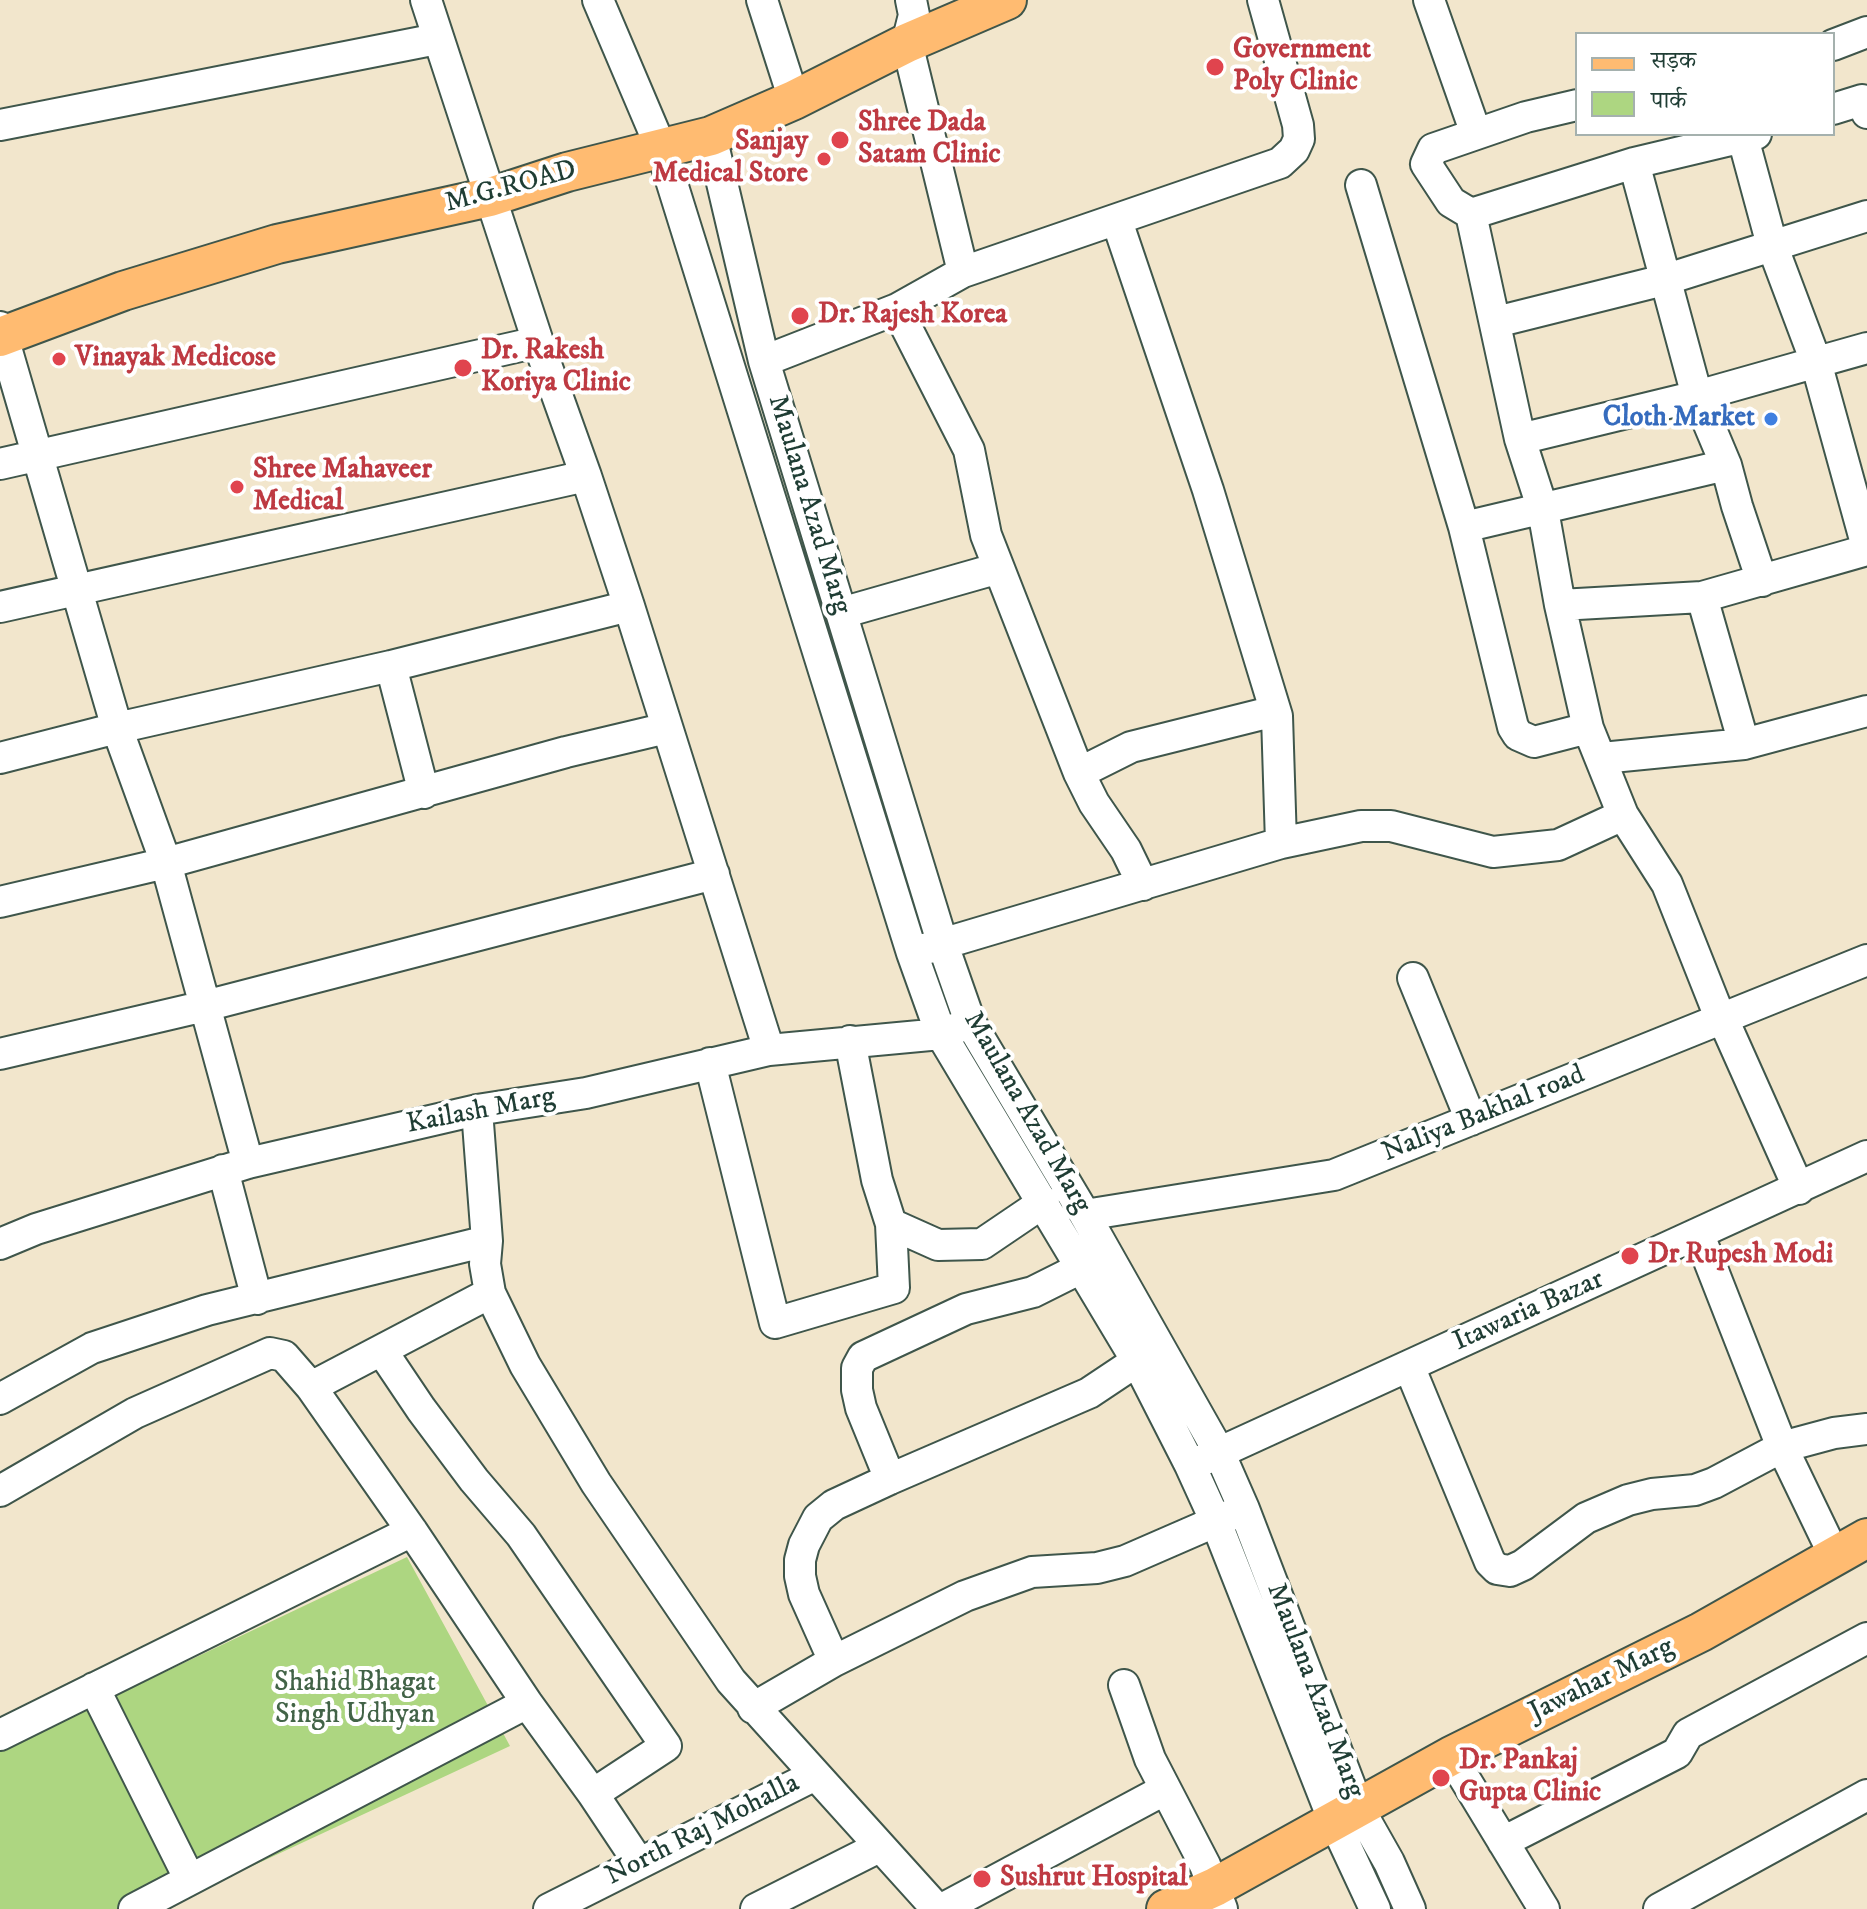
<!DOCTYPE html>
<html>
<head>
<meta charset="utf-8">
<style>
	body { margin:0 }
	#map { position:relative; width:1867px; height:1909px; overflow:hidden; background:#f2e6cc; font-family:"IM FELL DW Pica","Noto Serif Devanagari",serif }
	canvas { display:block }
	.legend { position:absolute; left:1575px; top:32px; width:260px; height:104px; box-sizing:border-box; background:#fff; border:2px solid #a5b1ae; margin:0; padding:10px 14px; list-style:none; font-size:24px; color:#1f3d34 }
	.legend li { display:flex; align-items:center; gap:16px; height:40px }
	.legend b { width:40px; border:2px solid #a5b1ae }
</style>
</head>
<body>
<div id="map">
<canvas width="1867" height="1909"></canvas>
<ul class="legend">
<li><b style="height:10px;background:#ffbb71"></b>सड़क</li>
<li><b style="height:22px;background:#add681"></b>पार्क</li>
</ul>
</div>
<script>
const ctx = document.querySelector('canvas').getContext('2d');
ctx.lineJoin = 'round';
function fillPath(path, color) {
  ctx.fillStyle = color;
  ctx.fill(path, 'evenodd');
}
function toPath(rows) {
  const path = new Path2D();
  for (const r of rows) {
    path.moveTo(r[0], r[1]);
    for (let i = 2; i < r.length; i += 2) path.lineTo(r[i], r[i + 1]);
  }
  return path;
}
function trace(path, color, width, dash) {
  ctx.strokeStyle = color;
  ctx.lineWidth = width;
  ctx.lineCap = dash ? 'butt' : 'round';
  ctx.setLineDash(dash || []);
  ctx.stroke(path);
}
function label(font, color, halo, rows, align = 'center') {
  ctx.font = font + ' "IM FELL DW Pica",serif';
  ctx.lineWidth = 8;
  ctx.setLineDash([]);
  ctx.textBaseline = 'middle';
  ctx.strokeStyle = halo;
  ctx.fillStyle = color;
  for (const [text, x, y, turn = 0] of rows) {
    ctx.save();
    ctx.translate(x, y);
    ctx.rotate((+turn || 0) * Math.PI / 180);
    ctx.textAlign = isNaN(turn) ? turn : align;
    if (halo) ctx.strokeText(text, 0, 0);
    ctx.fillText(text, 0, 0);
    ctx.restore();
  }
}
fillPath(toPath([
	[407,1557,510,1746,160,1909,0,1909,0,1743,70,1717]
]), '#add681');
const minor = toPath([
	[426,0,538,342,586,476,629,606,769,1050],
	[598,0,661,148,912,953,941,1034,1137,1361,1190,1465,1216,1522,1333,1819,1375,1909],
	[762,0,794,100],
	[1429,0,1474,128,1470,136],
	[1833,45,1867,32],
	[1577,105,1526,117,1433,149,1426,164,1451,202,1471,214,1520,439,1543,510,1560,605,1588,728,1623,815,1667,884,1721,1020],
	[1833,109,1862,100,1867,113],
	[0,125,437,39],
	[711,136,764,361,943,945,970,1022,1085,1215,1219,1452,1244,1509,1359,1809,1389,1862,1410,1909],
	[1743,138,1772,245,1816,362,1867,547],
	[1634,163,1697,396,1726,465,1737,506,1762,581],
	[1361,185,1464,527,1513,727,1518,735,1534,742,1588,728],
	[1471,214,1634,163,1756,134],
	[1117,221,1208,490,1277,716,1281,843],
	[963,272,1280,163,1294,150,1299,139,1298,125,1263,0],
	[897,309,969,450,986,535,1079,773,1094,803,1126,850,1143,885],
	[1496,322,1664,280,1867,216],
	[0,327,117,728,166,863,248,1163],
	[764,361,897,309,963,272,907,43,914,15,911,0],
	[1520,439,1697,396,1867,348],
	[0,464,538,342],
	[1464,527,1726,465],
	[1702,597,1744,744],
	[1560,605,1702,597,1867,550],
	[0,607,586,476],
	[841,613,999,568],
	[391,666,424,793],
	[0,758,117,728,391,666,629,606],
	[1602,758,1744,744,1867,711],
	[1079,773,1131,747,1275,711],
	[0,902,166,863,566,752,667,728],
	[925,949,1281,843,1361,826,1391,826,1493,852,1558,845,1623,815],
	[1413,978,1471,1120],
	[1723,1019,1799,1189],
	[850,1041,877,1180,891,1224],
	[0,1054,205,1006,714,874],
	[710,1063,775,1323,894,1288,891,1224,938,1245,982,1244,1044,1202],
	[477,1110,487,1241,485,1264,490,1293,525,1365,596,1483,731,1681,937,1909],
	[223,1170,257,1299],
	[1085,1215,1334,1175,1867,960],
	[1699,1235,1782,1447,1835,1557],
	[0,1244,36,1229,248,1163,477,1110,586,1093,769,1050,941,1034,957,1028],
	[382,1351,421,1409,474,1480,521,1535,666,1746,593,1794],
	[1409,1366,1490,1562,1497,1569,1510,1571,1523,1565,1586,1518,1628,1500,1652,1494,1695,1490,1714,1483,1782,1447,1834,1433,1867,1429],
	[311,1387,490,1293],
	[0,1399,92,1348,207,1310,487,1241],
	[1203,1460,1867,1156],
	[890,1479,861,1408,857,1390,857,1368,863,1357,966,1309,1033,1292,1083,1267],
	[0,1491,135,1413,270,1353,284,1356,311,1387,412,1531,527,1703,593,1794,639,1863],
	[834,1661,804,1594,800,1576,800,1560,804,1545,818,1518,834,1505,890,1479,1089,1393,1137,1361],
	[1124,1685,1150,1759,1205,1865,1222,1909],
	[94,1688,189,1878],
	[753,1708,834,1661,965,1596,1032,1572,1097,1568,1125,1561,1233,1514],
	[0,1735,412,1531],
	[1451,1756,1544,1909],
	[1503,1842,1677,1753,1688,1734,1867,1638],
	[134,1909,527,1703],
	[549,1909,815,1775],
	[756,1909,879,1847],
	[942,1909,1164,1790],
	[1659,1909,1867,1795]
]);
const major = toPath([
	[0,337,123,291,277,244,490,197,567,172,711,136,794,100,907,43,1007,0],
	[1166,1909,1215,1887,1451,1756,1701,1632,1867,1538]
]);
trace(minor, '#3f564b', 34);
trace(major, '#3f564b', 42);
trace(minor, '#fff', 30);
trace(major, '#ffbb71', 38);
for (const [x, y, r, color] of [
	[1215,67,10,"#e0444e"],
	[840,140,10,"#e0444e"],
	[824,159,8,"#e0444e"],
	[800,316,10,"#e0444e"],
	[59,359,8,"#e0444e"],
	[463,368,10,"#e0444e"],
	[1771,419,8,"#3f7fe0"],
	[237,487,8,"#e0444e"],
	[1630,1256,10,"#e0444e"],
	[1441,1778,10,"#e0444e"],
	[982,1879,10,"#e0444e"]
]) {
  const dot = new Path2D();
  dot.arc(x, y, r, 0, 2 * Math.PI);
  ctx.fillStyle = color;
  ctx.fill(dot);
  trace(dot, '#fff', 3);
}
label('bold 28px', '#be3a42', '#fff', [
	["Government",1233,51],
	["Poly Clinic",1233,83],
	["Shree Dada",858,124],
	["Satam Clinic",858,156],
	["Sanjay",808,143,"right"],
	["Medical Store",808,175,"right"],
	["Dr. Rajesh Korea",818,316],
	["Dr. Rakesh",481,352],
	["Koriya Clinic",481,384],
	["Vinayak Medicose",75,359],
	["Shree Mahaveer",253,471],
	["Medical",253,503],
	["Dr Rupesh Modi",1648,1256],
	["Dr. Pankaj",1459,1762],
	["Gupta Clinic",1459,1794],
	["Sushrut Hospital",1000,1879]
], 'left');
label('28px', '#1f3d34', '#fff', [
	["M.G.ROAD",511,188,-15],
	["Maulana Azad Marg",808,505,73],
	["Kailash Marg",481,1112,-11],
	["Maulana Azad Marg",1026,1113,60],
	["Naliya Bakhal road",1484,1115,-22],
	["Itawaria Bazar",1529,1312,-24],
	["Jawahar Marg",1602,1681,-26],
	["Maulana Azad Marg",1314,1691,69],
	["North Raj Mohalla",703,1831,-27]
]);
label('bold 28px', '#366cbe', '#fff', [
	["Cloth Market",1755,419]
], 'right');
label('28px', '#426347', '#fff', [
	["Shahid Bhagat",355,1684],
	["Singh Udhyan",355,1716]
]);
</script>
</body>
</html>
